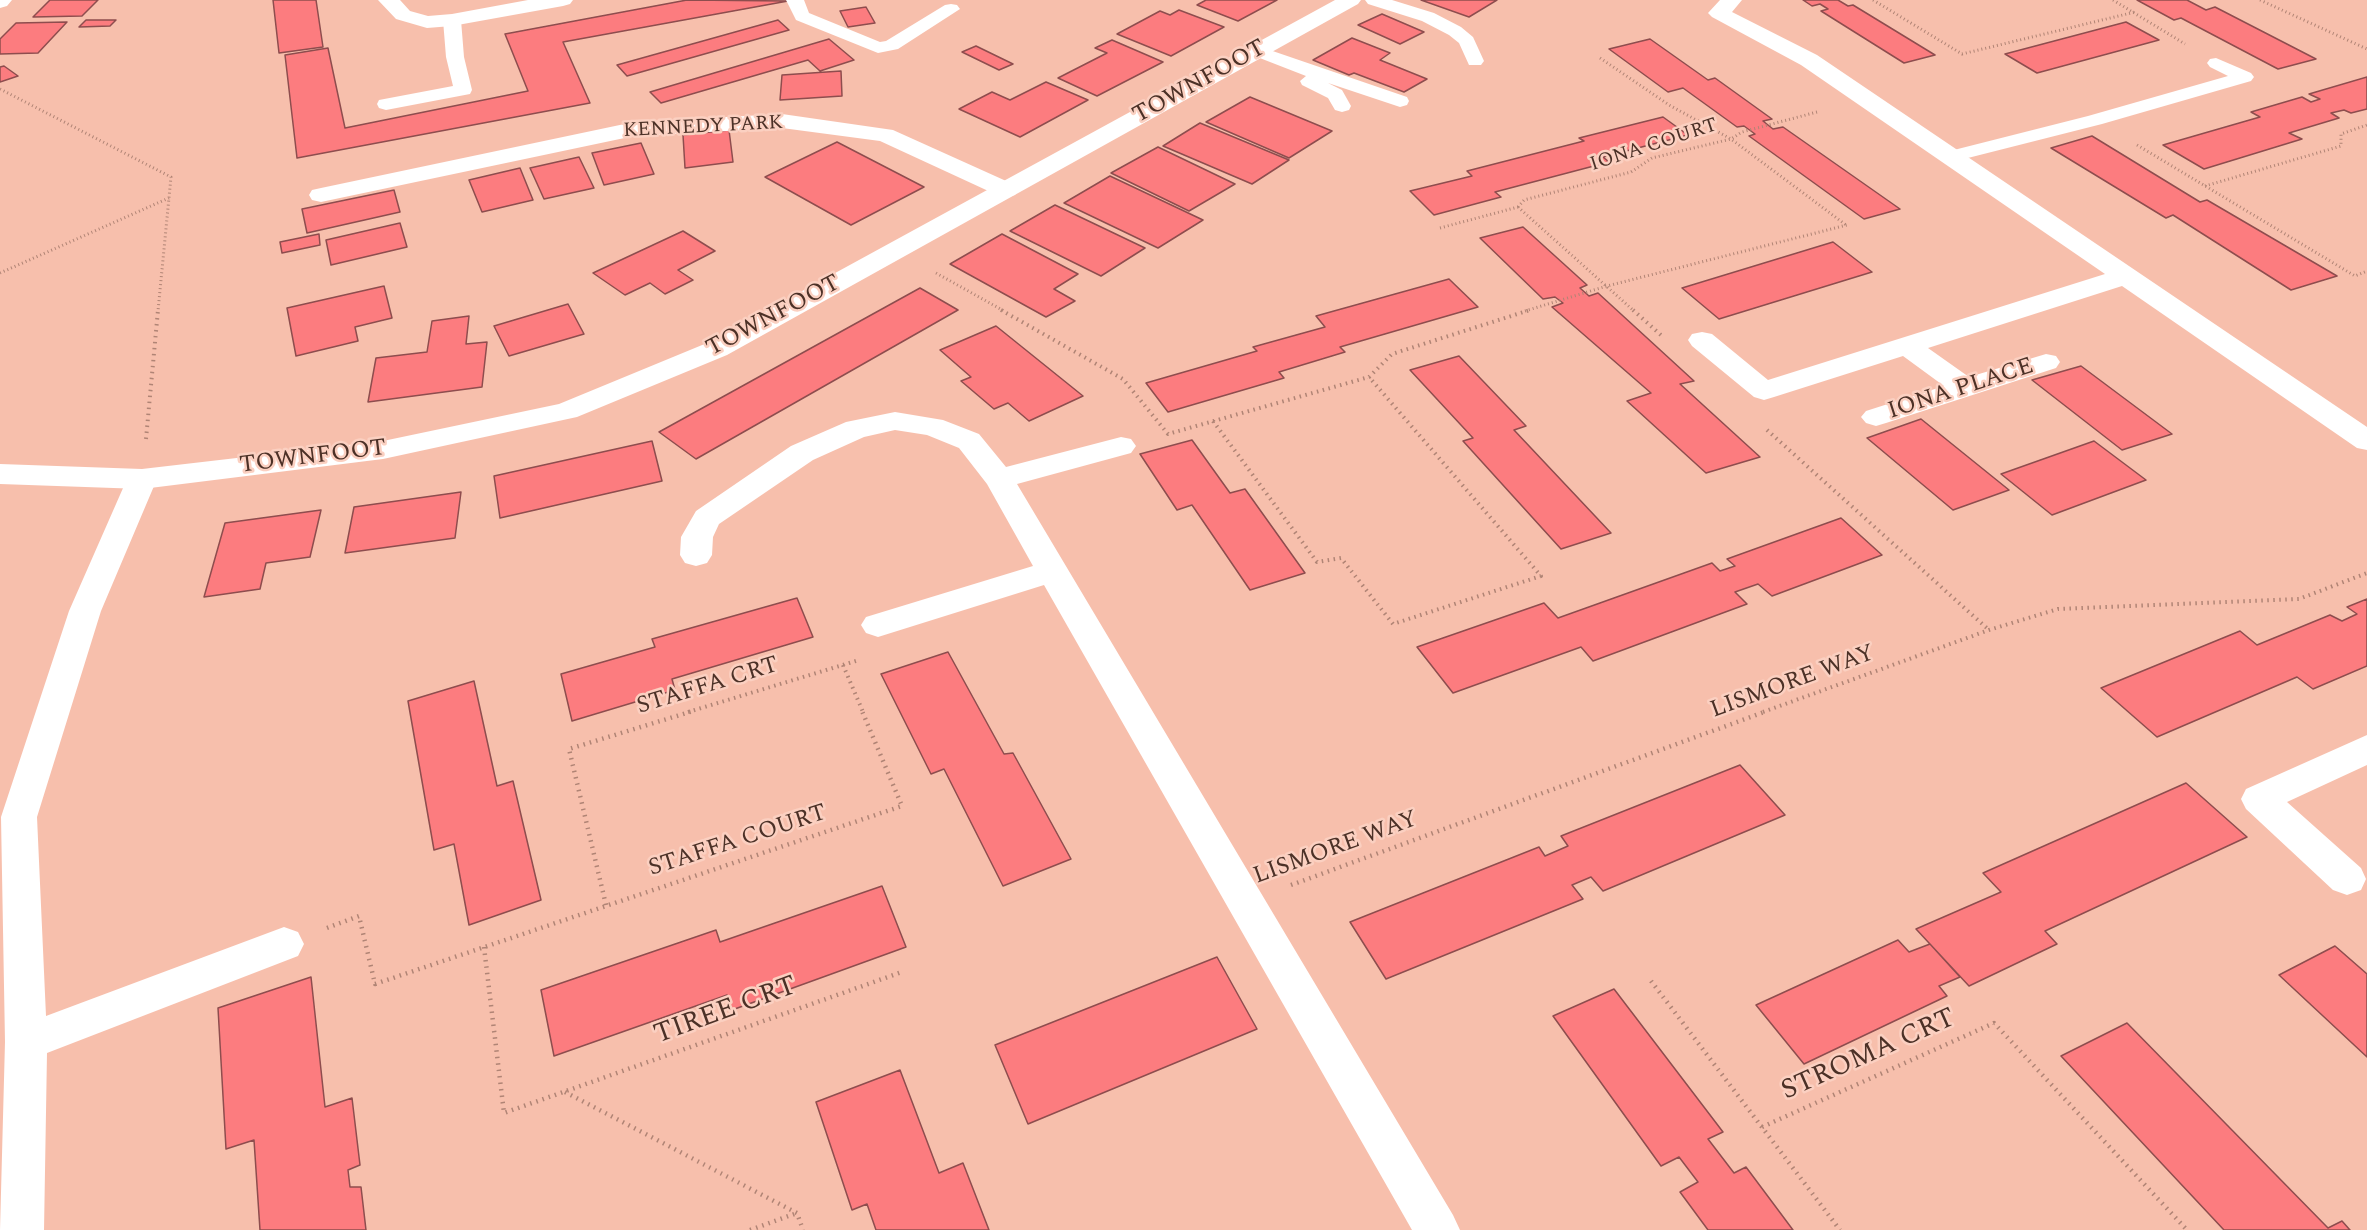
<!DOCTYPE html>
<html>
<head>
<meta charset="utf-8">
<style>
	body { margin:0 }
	canvas { display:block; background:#f7bfac }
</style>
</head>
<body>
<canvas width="2367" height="1230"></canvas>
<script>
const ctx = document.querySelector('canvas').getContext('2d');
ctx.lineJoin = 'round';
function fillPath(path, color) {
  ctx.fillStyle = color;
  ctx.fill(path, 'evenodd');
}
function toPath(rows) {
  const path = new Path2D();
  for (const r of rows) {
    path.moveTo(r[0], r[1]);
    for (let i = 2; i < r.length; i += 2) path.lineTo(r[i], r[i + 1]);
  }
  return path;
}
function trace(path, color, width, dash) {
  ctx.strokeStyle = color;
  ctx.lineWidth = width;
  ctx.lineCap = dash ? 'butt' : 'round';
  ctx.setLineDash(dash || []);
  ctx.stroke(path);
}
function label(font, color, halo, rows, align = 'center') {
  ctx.font = font + ' Spectral,serif';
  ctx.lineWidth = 5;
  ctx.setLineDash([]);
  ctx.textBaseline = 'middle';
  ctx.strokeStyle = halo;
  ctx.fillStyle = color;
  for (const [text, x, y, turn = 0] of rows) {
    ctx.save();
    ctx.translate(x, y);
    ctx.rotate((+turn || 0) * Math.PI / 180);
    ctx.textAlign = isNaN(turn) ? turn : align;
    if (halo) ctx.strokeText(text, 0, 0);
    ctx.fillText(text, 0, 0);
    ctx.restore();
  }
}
const building = toPath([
	[50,0,98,0,82,16,33,17,50,0],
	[273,0,316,0,323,47,279,53,273,0],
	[687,0,788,1,563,42,590,103,297,158,285,55,328,48,345,128,528,91,505,34,687,0],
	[1206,0,1277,0,1238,21,1197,5,1206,0],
	[1421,0,1497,0,1469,17,1421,0],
	[1803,0,1838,0,1848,6,1853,5,1935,55,1904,63,1821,11,1828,9,1820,4,1812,6,1803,0],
	[2137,0,2187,0,2206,10,2215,7,2316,59,2278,69,2181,18,2174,20,2137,0],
	[866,7,875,23,848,27,840,11,866,7],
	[1179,10,1224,27,1171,56,1117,34,1160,11,1170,15,1179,10],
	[1382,14,1424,32,1400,44,1358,25,1382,14],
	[86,20,116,20,110,26,79,27,86,20],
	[778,20,789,30,627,76,617,65,778,20],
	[67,22,38,53,0,54,0,39,16,23,67,22],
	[2126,22,2159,40,2037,73,2005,54,2126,22],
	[1352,38,1390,53,1380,60,1427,79,1404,92,1354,73,1349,75,1313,60,1352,38],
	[829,39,854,60,820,71,808,60,661,103,650,92,829,39],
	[1650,39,1708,80,1715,78,1772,119,1763,121,1773,129,1783,127,1900,209,1864,219,1749,136,1755,134,1744,126,1737,127,1683,88,1668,92,1609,49,1650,39],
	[1112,40,1163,62,1097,96,1058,78,1107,53,1095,48,1112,40],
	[976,46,1013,64,999,70,962,52,976,46],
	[4,66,18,76,0,82,0,67,4,66],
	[841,71,842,96,780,100,782,75,841,71],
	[2367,77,2367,109,2351,113,2344,110,2331,113,2339,118,2289,133,2302,139,2204,169,2163,145,2260,117,2251,112,2302,97,2311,102,2320,99,2309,94,2367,77],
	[1046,82,1088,100,1020,137,959,109,992,92,1010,100,1046,82],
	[1250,97,1332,131,1289,158,1206,122,1250,97],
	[1663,117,1688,135,1603,157,1609,162,1495,192,1501,197,1434,215,1410,191,1472,176,1467,171,1584,141,1579,138,1663,117],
	[1200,123,1289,160,1252,184,1163,146,1200,123],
	[729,130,733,162,685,168,683,135,729,130],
	[2092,136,2200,202,2207,200,2337,276,2291,290,2173,215,2166,218,2051,148,2092,136],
	[837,142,924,187,851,225,765,177,837,142],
	[641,143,654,174,604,185,592,153,641,143],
	[1158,147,1235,184,1189,211,1111,173,1158,147],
	[579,157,594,188,544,199,530,168,579,157],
	[520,168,533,200,482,212,469,180,520,168],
	[1110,176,1203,220,1158,248,1064,203,1110,176],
	[394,190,400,212,307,233,302,209,394,190],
	[1055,205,1145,248,1101,276,1010,231,1055,205],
	[400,223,407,247,331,265,326,240,400,223],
	[1523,227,1587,285,1580,288,1589,296,1598,293,1694,381,1680,384,1760,457,1706,473,1627,401,1651,393,1552,307,1563,303,1555,297,1543,299,1480,238,1523,227],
	[683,231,715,251,678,270,693,280,665,294,650,283,625,295,593,273,683,231],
	[319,234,320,245,282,253,280,242,319,234],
	[1002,234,1078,274,1054,289,1075,301,1046,317,950,264,1002,234],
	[1833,242,1872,272,1719,319,1682,288,1833,242],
	[1449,279,1478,307,1340,347,1345,352,1279,372,1284,378,1168,412,1146,383,1257,351,1253,347,1325,327,1316,316,1449,279],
	[384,286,392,318,355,327,358,341,296,356,287,308,384,286],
	[920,288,958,310,696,459,659,432,920,288],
	[568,304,584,334,509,356,494,326,568,304],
	[469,316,466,344,487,342,482,387,368,402,376,358,427,352,432,321,469,316],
	[996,326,1083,396,1029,421,1008,403,994,409,961,381,971,377,940,350,996,326],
	[1459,356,1526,426,1514,430,1611,533,1561,549,1463,441,1473,438,1410,370,1459,356],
	[2081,366,2172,434,2122,450,2032,380,2081,366],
	[1921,419,2009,490,1953,510,1867,438,1921,419],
	[1192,440,1230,493,1245,489,1305,573,1250,590,1192,505,1177,510,1140,454,1192,440],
	[652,441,662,481,500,518,494,476,652,441],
	[2094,441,2146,480,2052,515,2001,474,2094,441],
	[461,492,455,538,345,553,354,507,461,492],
	[321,510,310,557,266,563,260,589,204,597,225,523,321,510],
	[1841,518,1882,555,1772,596,1758,584,1735,592,1747,604,1593,661,1581,647,1453,693,1417,647,1544,603,1558,618,1712,563,1720,571,1735,566,1727,559,1841,518],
	[797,598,813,637,672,679,675,690,572,721,561,674,655,647,652,639,797,598],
	[2367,599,2367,666,2313,689,2297,677,2157,737,2101,688,2240,631,2257,645,2330,615,2342,621,2357,614,2347,607,2367,599],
	[948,652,1004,754,1013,753,1071,859,1003,886,944,769,931,774,881,674,948,652],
	[474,681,497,786,513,781,541,900,469,925,454,844,434,850,408,701,474,681],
	[1740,765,1785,815,1603,891,1591,877,1572,885,1583,899,1386,979,1350,922,1539,847,1545,856,1568,846,1561,836,1740,765],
	[2186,783,2247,837,2045,931,2057,944,1969,986,1916,929,2001,892,1983,873,2186,783],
	[882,886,906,947,732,1010,727,995,554,1056,541,990,716,930,720,942,882,886],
	[1898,940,1909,952,1930,944,1960,977,1939,986,1947,996,1804,1064,1756,1005,1898,940],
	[2335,946,2367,974,2367,1057,2279,975,2335,946],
	[1217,957,1257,1029,1028,1124,995,1045,1217,957],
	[311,977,325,1107,352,1098,360,1165,348,1170,350,1187,361,1187,366,1230,260,1230,254,1140,226,1149,218,1008,311,977],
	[1614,989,1723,1132,1708,1139,1734,1173,1746,1167,1793,1230,1708,1230,1680,1192,1698,1182,1679,1157,1661,1166,1553,1016,1614,989],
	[2127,1023,2328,1228,2342,1221,2350,1230,2224,1230,2061,1056,2127,1023],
	[900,1070,939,1173,963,1163,989,1230,876,1230,867,1204,852,1210,816,1102,900,1070]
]);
fillPath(building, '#fc7c7f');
trace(building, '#8e4d4e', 1.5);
trace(toPath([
	[1873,0,1962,54,2135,12],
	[2113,0,2185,44],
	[2260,0,2367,49],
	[1600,58,1669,105,1731,139,1846,225],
	[0,89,171,177,158,311],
	[2137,145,2355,276,2367,271],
	[2205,186,2341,146,2341,134,2367,125],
	[1518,207,1634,311],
	[1518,207,1524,200,1631,172,1652,158,1731,139,1742,132,1817,112],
	[1440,228,1518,207],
	[0,273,169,198],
	[936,273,1004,311],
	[1525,311,1607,286,1847,225]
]), '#b08475', 3, [1, 3]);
trace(toPath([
	[1001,310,1123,379,1168,434,1369,377,1392,354,1530,310],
	[1633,310,1663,337],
	[1213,421,1317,562,1341,558,1393,624,1541,576,1369,377],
	[1767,430,1989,630],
	[146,439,158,310],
	[843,665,863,712],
	[688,712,856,661],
	[1763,712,1989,630,2058,609,2299,599,2367,573]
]), '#b08475', 4, [1.5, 4.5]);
trace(toPath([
	[1291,885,1767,711],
	[606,905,569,749,693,711],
	[327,928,359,916,375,984,902,806,862,711],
	[484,947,504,1113,902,972],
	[1651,981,1840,1230],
	[565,1092,797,1213,803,1230],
	[1762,1127,1994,1023,2187,1230],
	[750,1230,797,1213]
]), '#b08475', 4.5, [1.5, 5]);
fillPath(toPath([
	[786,0,804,0,809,13,880,42,886,41,945,5,951,4,957,5,960,9,898,49,878,53,796,20,786,0],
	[1365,0,1392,0,1434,13,1461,27,1473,37,1484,61,1481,65,1469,65,1459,43,1449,35,1422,21,1368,4,1365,0],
	[452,15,458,16,461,20,464,57,472,90,470,94,386,110,379,108,377,104,379,100,453,86,446,57,443,20,446,16,452,15],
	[1258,46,1407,97,1409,101,1407,105,1400,107,1328,83,1342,90,1351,106,1349,110,1342,112,1335,110,1328,98,1302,85,1300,81,1306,76,1252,55,1249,51,1252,47,1258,46],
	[2216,58,2251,73,2254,77,2251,81,2102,124,1956,161,1949,163,1942,161,1939,157,1942,153,2088,116,2228,76,2210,67,2207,63,2210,59,2216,58]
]), '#fff');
fillPath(toPath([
	[0,0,12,0,7,6,0,8,0,0],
	[378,0,400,0,410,11,428,16,452,14,528,0,573,0,570,4,563,6,452,26,427,28,396,19,378,0],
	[1720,0,1742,0,1732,12,1817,55,2367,427,2367,450,2357,448,2122,286,1928,348,1969,377,2046,354,2056,356,2060,362,2056,368,1886,423,1876,426,1866,423,1861,417,1866,411,1944,386,1903,356,1774,397,1764,400,1754,397,1692,346,1688,340,1692,334,1702,332,1712,334,1768,380,2105,274,1801,65,1712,17,1708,13,1720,0],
	[782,114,893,130,1015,185,1018,190,1015,195,1006,197,997,195,880,141,782,128,634,136,321,202,312,200,309,195,312,190,321,188,634,122,782,114],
	[895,412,943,420,979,434,1006,467,1121,437,1131,439,1136,446,1131,453,1017,484,1453,1215,1460,1230,1412,1230,1044,585,878,637,866,633,861,625,866,617,1033,566,987,484,959,448,927,435,895,430,864,437,813,460,719,524,713,537,712,555,707,563,696,566,685,563,680,555,681,537,696,511,791,446,846,422,895,412],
	[142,469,153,472,157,479,101,611,37,817,46,1016,284,927,298,932,304,944,298,956,47,1053,44,1230,0,1230,5,1042,1,817,69,611,127,479,131,472,142,469],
	[2367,735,2367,765,2287,802,2361,868,2366,879,2361,890,2347,895,2333,890,2246,809,2241,799,2246,789,2367,735]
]), '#fff');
fillPath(toPath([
	[1335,0,1361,0,1358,4,727,355,577,417,383,459,142,489,0,484,0,464,142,469,383,441,559,404,707,343,1335,0]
]), '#fff');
label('20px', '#4c3127', '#fbd0c1', [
	["KENNEDY PARK",703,128,-3],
	["IONA COURT",1654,146,-18]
]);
label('24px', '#4c3127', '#fbd0c1', [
	["TOWNFOOT",1200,83,-29],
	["TOWNFOOT",774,317,-28],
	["IONA PLACE",1961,390,-18],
	["TOWNFOOT",313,458,-7],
	["LISMORE WAY",1793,683,-20],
	["STAFFA CRT",708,687,-17],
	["STAFFA COURT",738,842,-18],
	["LISMORE WAY",1336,849,-20]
]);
label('28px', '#4c3127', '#fbd0c1', [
	["TIREE CRT",726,1012,-20],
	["STROMA CRT",1869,1056,-24]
]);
</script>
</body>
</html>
